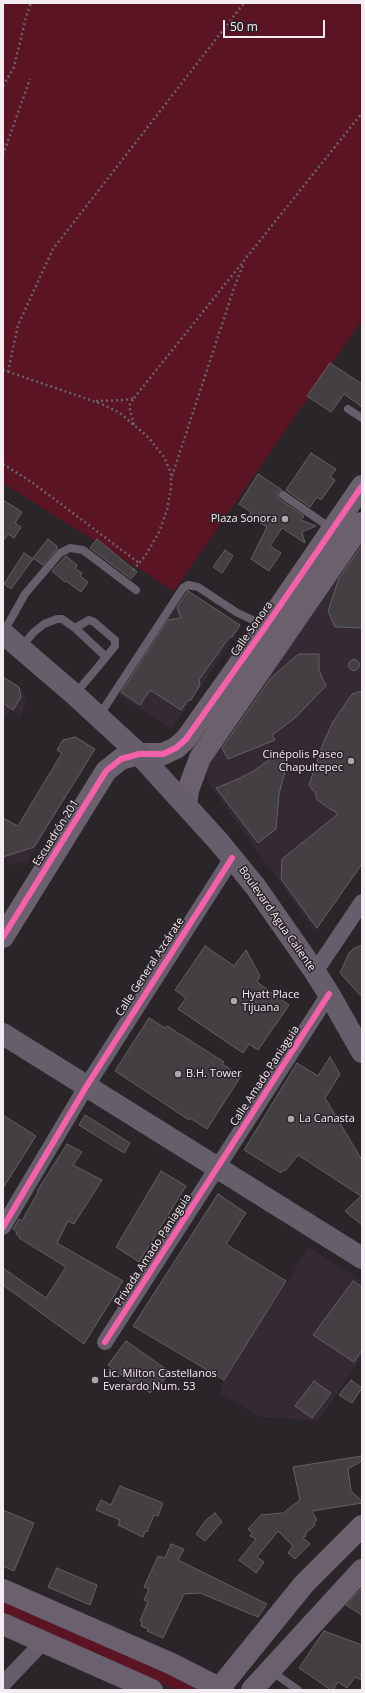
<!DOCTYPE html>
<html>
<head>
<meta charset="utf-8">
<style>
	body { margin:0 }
	#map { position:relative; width:365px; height:1693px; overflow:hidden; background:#292528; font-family:"Open Sans",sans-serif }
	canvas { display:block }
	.frame { position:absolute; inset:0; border:4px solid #f3edf1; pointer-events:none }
	.scale { position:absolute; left:223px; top:20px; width:102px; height:18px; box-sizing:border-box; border:2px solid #f3edf1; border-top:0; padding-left:5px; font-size:12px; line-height:14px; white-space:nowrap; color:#f3edf1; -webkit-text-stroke:3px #2b2329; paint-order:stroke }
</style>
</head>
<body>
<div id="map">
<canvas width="365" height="1693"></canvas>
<div class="frame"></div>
<div class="scale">50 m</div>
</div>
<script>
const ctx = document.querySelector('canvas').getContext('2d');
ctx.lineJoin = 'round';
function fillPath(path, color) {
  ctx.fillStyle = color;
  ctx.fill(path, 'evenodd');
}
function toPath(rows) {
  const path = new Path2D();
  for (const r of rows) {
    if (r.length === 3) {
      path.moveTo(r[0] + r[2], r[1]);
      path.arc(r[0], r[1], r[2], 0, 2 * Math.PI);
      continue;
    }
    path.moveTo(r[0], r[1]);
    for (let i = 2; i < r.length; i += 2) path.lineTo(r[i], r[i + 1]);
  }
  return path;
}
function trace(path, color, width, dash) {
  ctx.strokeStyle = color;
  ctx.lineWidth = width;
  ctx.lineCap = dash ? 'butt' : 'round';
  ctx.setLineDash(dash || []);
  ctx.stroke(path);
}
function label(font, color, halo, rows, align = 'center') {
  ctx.font = font + ' "Open Sans",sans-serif';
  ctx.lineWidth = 3;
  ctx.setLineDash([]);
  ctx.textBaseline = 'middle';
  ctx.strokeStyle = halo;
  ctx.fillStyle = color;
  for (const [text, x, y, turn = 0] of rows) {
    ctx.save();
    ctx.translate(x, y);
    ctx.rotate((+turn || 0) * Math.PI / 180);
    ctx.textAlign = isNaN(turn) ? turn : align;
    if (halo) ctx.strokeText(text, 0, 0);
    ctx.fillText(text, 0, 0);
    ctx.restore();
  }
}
fillPath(toPath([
	[362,531,362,865,315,932,209,784,207,771,208,765],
	[187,589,242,626,172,729,118,695],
	[3,675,23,690,26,704,20,716,10,710,3,723],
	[82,739,95,749,27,863,19,862,17,867,3,859,3,826,14,834,68,744],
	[309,1247,362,1281,362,1357,318,1421,260,1417,220,1393,224,1380]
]), '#352933');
fillPath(toPath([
	[3,3,362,3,362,320,174,591,3,483],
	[3,1598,201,1686,201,1690,176,1690,3,1613]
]), '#5a1424');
const building = toPath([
	[330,363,362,384,362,407,344,394,331,412,307,396,330,363],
	[311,453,336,469,330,477,335,480,321,500,317,497,310,507,286,490,311,453],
	[258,474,282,490,278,492,278,498,304,516,301,520,316,526,302,532,305,543,282,528,270,546,281,553,269,571,251,559,267,527,249,516,251,512,239,504,258,474],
	[3,500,22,512,15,523,21,527,14,538,8,534,3,541,3,500],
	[48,539,57,546,57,549,43,565,33,558,48,539],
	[97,539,137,572,131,579,90,548,97,539],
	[362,545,362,628,335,627,328,611,339,578,362,545],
	[225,550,233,556,222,573,213,567,225,550],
	[24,553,33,559,11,589,4,584,24,553],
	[66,556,77,565,75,569,82,573,80,576,88,582,81,592,66,581,65,582,52,571,66,556],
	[188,591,240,625,232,637,230,636,199,680,200,685,191,700,188,700,181,710,150,690,140,705,121,692,168,620,181,618,177,607,188,591],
	[300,654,319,654,319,670,326,686,295,718,272,735,275,740,228,759,222,748,270,679,296,656,300,654],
	[354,665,5.5],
	[3,677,19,687,21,697,13,710,3,703,3,677],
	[362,691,362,864,317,928,281,879,282,859,338,814,317,800,316,794,309,785,324,741,333,722,352,694,362,691],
	[75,737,95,749,34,847,3,857,3,818,18,826,62,753,57,750,63,740,75,737],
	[282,751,288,760,279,794,276,829,258,843,216,788,238,779,252,772,282,751],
	[362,945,362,997,340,973,349,953,353,949,362,945],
	[205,946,234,966,246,950,260,976,257,982,289,1005,258,1050,249,1044,243,1053,178,1009,186,998,175,990,205,946],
	[149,1018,165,1028,167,1026,224,1062,222,1064,241,1076,207,1129,190,1118,189,1120,115,1071,149,1018],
	[330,1057,340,1074,325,1098,362,1160,362,1225,345,1211,361,1196,298,1155,285,1171,283,1170,281,1173,244,1150,297,1063,318,1076,330,1057],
	[3,1115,36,1136,3,1188,3,1115],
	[85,1115,130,1143,124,1153,79,1125,85,1115],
	[67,1144,82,1152,73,1165,102,1180,74,1224,68,1221,57,1243,123,1281,84,1344,3,1285,3,1268,46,1298,66,1267,19,1238,20,1237,16,1234,17,1232,13,1229,19,1219,22,1221,38,1192,37,1191,67,1144],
	[161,1171,186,1186,139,1262,116,1247,161,1171],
	[218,1194,246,1213,226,1244,286,1281,224,1380,133,1326,218,1194],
	[353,1281,362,1287,362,1350,354,1362,313,1335,353,1281],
	[126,1341,170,1372,161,1384,160,1383,150,1393,143,1388,142,1390,108,1365,126,1341],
	[351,1380,362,1388,352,1403,339,1395,351,1380],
	[314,1381,331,1393,312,1418,295,1406,314,1381],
	[362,1456,362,1461,348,1469,351,1491,362,1501,362,1503,312,1511,317,1520,314,1523,315,1525,305,1534,306,1536,303,1538,310,1544,295,1559,288,1553,293,1546,278,1531,257,1557,264,1562,256,1573,239,1560,256,1539,250,1536,252,1533,248,1529,261,1515,283,1513,300,1500,293,1467,362,1456],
	[120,1486,163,1503,158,1516,154,1515,147,1532,145,1531,143,1537,118,1525,120,1520,96,1510,101,1500,111,1505,120,1486],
	[3,1510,34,1523,14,1571,3,1566,3,1510],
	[215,1513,222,1522,205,1541,196,1534,207,1519,215,1513],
	[171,1544,184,1549,178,1560,267,1604,258,1617,200,1593,184,1594,163,1638,147,1631,148,1629,141,1626,142,1622,140,1621,148,1602,144,1600,149,1589,144,1587,158,1556,165,1558,171,1544],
	[57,1568,97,1585,90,1605,48,1587,57,1568],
	[362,1588,362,1615,346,1605,362,1588],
	[324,1631,362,1645,362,1680,355,1677,347,1688,338,1682,333,1690,331,1690,299,1668,324,1631]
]);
fillPath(building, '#433f42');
trace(building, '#646062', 1);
trace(toPath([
	[3,86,14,67,26,17,31,3],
	[3,155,30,79],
	[3,370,102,404,120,413,148,437,164,457,171,473,171,488,167,510,159,532,151,546,145,556,131,573],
	[8,372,18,325,53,249,244,3],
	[134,398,362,113],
	[96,401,124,400,134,398,129,406,134,425],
	[3,464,33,483,139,563],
	[172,476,234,288,243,265]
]), '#6a626c', 2.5, [2, 3]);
trace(toPath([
	[348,409,362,418],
	[283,495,332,529],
	[3,633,25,594,60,553,70,548,83,550,136,590],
	[21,647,34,632,44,624,57,619,62,619,75,628],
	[75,694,92,674,106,657,115,646,115,640,94,622,89,620,75,628,106,657],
	[99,716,183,588,188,585,198,587,236,612,265,626],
	[271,1671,298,1690]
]), '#665e6a', 8);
trace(toPath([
	[315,972,362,902],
	[3,1227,86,1087,232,858],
	[105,1342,329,994],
	[3,1684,43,1642]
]), '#665e6a', 16);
trace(toPath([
	[186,804,188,790,200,758,362,523],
	[3,937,106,771,121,759,139,754,163,754,176,748,186,739,266,626,362,486],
	[3,1590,172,1664,223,1690],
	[3,1624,152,1690],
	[218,1690,304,1584,362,1526],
	[252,1690,362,1570]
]), '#6a606e', 22);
trace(toPath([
	[3,633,75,695,139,754,219,842,255,886,315,972,329,994,362,1052],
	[3,1034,362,1258]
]), '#675e6b', 22);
trace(toPath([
	[3,937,106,771,121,759,139,754,163,754,176,748,186,739,266,626,362,486],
	[3,1227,86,1087,232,858],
	[105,1342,329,994]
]), '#f560ab', 6);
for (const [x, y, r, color] of [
	[285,519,4,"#aca7ab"],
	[351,761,4,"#aca7ab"],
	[234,1001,4,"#aca7ab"],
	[178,1074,4,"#aca7ab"],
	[291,1119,4,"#aca7ab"],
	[95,1380,4,"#aca7ab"]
]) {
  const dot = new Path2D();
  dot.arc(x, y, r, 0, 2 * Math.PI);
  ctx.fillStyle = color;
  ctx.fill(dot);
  trace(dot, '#2b2329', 1.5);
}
label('11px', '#f3edf1', '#2b2329', [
	["Plaza Sonora",277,519,"right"],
	["Cinépolis Paseo",343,755,"right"],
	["Chapultepec",343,768,"right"],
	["Hyatt Place",242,995],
	["Tijuana",242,1008],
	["B.H. Tower",186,1074],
	["La Canasta",299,1119],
	["Lic. Milton Castellanos",103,1374],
	["Everardo Num. 53",103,1387]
], 'left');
label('11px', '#f3edf1', '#2b2329', [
	["Calle Sonora",252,629,-55],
	["Escuadrón 201",56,833,-58],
	["Boulevard Agua Caliente",277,919,55],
	["Calle General Azcárate",150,967,-57],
	["Calle Amado Paniaguia",265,1076,-57],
	["Privada Amado Paniaguia",153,1250,-57]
]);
</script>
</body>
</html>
